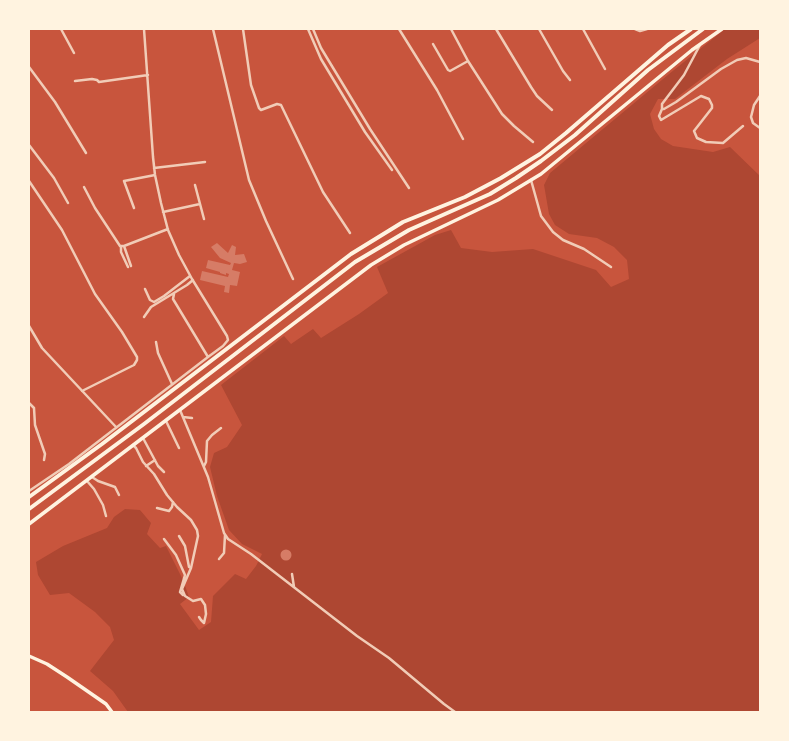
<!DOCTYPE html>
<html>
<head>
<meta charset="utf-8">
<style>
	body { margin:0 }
	#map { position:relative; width:789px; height:741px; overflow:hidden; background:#c8553d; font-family:"DejaVu Sans",sans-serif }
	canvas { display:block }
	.frame { position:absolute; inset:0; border:30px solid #fff3e0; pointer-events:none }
</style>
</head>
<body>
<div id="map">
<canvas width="789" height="741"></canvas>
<div class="frame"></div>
</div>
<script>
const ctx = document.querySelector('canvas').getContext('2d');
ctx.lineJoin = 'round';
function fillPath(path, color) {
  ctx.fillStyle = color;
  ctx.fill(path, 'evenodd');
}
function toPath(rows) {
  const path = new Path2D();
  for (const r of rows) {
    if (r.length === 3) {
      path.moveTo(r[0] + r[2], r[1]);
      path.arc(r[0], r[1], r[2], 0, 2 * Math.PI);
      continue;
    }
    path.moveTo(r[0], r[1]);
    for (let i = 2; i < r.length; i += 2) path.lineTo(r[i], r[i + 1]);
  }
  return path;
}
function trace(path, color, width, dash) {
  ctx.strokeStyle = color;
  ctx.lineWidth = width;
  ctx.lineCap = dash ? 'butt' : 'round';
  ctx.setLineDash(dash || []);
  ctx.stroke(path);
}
fillPath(toPath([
	[725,29,760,29,760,38,727,59,675,99,658,99,650,114,654,129,661,139,673,146,713,152,730,147,760,176,760,712,128,712,113,691,90,671,114,640,110,627,95,612,69,593,50,595,38,575,36,562,63,546,107,528,114,517,125,509,140,510,151,523,147,534,160,548,166,546,183,580,189,597,180,604,199,630,211,622,213,596,235,574,246,579,256,566,262,554,242,544,229,530,217,496,210,467,214,453,227,447,242,425,221,385,284,336,291,344,313,329,321,338,359,314,388,293,377,267,435,235,451,230,461,248,492,252,533,249,596,270,611,287,629,279,627,260,614,247,597,238,569,234,555,225,549,214,544,185,550,173,669,74]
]), '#ae4732');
fillPath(toPath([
	[217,243,228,253,232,245,236,247,235,255,244,254,247,262,240,264,234,263,232,270,240,272,237,286,230,285,229,293,224,292,225,286,200,280,202,271,228,277,229,274,226,273,226,275,220,273,220,272,206,268,208,260,230,265,231,263,220,258,211,247],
	[286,555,5.5]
]), '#d67c66');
trace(toPath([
	[61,29,74,53],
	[213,29,249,180,266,221,293,279],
	[243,29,251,85,259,108,261,110,277,104,281,105,323,192,350,233],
	[308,29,321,59,365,132,392,170],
	[313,29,321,48,370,129,409,188],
	[399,29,437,90,463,139],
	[451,29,468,61,502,114,514,126,533,142],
	[496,29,531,87,537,96,552,110],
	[539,29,563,71,570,80],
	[583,29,605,69],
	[635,29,640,31,647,29],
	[433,44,448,70,450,71,468,61],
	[700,45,684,75,662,104,662,109,664,109,676,102,721,69,737,60,746,58,760,62],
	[29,67,55,102,86,153],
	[75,81,92,79,97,80,99,82,148,75],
	[760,96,754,105,751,117,753,123,760,128],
	[662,109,659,116,661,120,701,96,709,99,712,105,712,108,694,131,697,138,706,142,723,143,743,126],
	[29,145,54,178,68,203],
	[154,168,205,162],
	[531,180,541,216,553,232,563,240,584,249,611,267],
	[29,181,62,230,95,294,122,332,137,357,137,360,134,365,82,391],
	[195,185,204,219],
	[84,187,95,208,120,246,124,246,168,229],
	[134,208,124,181,155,175],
	[163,212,200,204],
	[124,246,131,266],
	[121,247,121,252,128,267],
	[145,289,150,300,154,302,164,296,190,276],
	[174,294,173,299,208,357],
	[144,317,151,307,187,285,193,280],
	[29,326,42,348,116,427],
	[156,342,158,353,172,384],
	[29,403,34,408,35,425,45,454,44,460],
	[180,410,208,477,224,533,228,539,251,554,357,636,389,658,444,704,455,712],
	[183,417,192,418],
	[166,421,179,448],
	[143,438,158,466,164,472],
	[133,445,136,448,143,462,154,474,167,495,177,507,191,520,197,530,198,536,191,568,182,589,185,596,193,601,201,599,205,605,206,614,204,623,201,620,199,617],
	[146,466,155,460],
	[204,466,206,462,207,441,212,435,221,428],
	[92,477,98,481,115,487,119,495],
	[87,481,94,489,103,505,106,516],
	[29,491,69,464,208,357,223,346,228,340,227,336,192,279,179,255,168,230,161,203,155,175,153,157,144,29],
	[157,508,169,511,172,507,173,502],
	[179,536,185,546,189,567,191,568],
	[164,539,176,555,185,575,180,592,183,595],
	[219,559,224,553,225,535],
	[292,574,294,587]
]), '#f1ccb7', 2.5);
trace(toPath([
	[29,524,371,265,404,245,498,200,541,174,692,50,722,29],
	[29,656,47,664,67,677,106,704,112,712]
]), '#fff3e0', 3.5);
trace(toPath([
	[29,497,102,444,351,254,403,222,465,197,501,178,540,154,566,133,668,45,691,29],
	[29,509,144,424,355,262,409,230,490,194,516,178,541,161,575,135,648,70,703,29]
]), '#fff3e0', 4);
</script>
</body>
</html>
